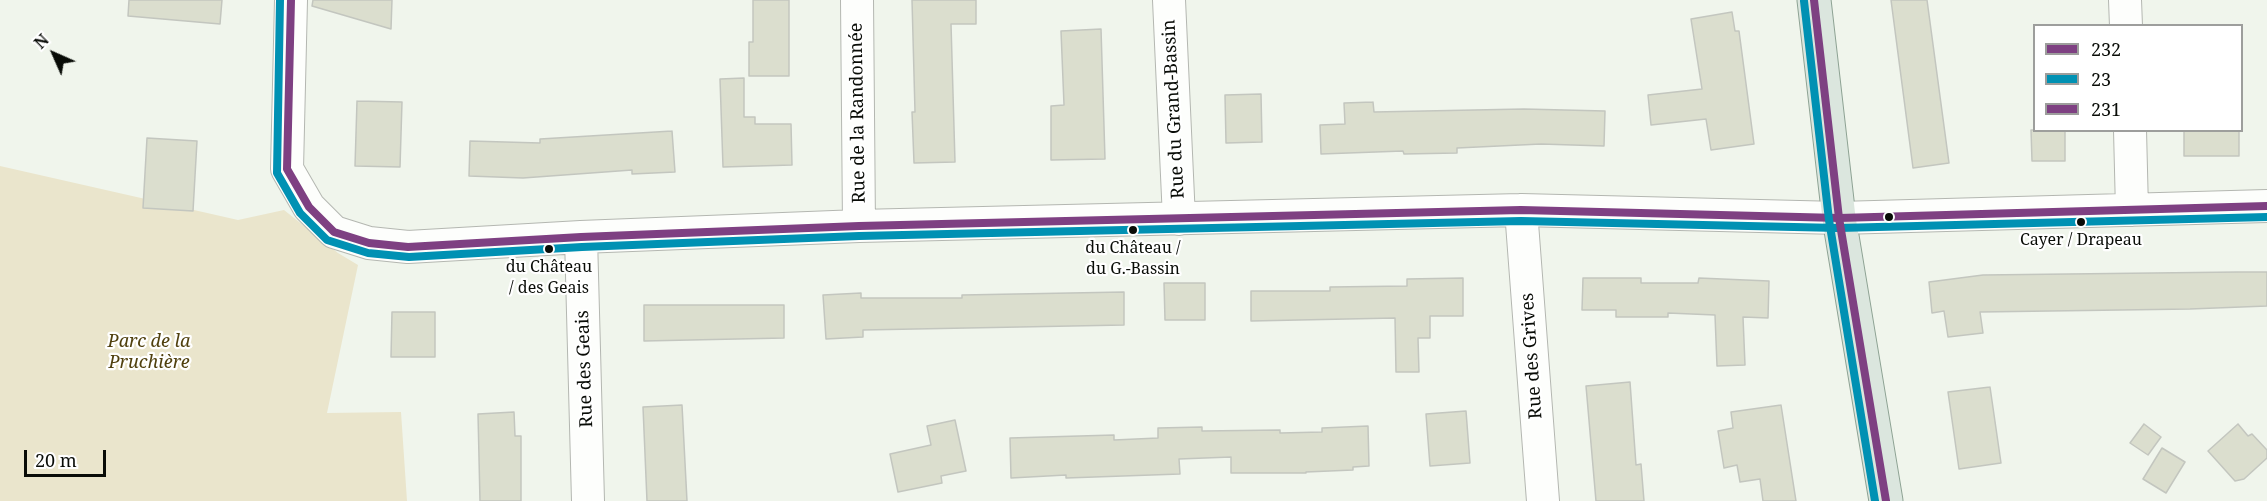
<!DOCTYPE html>
<html>
<head>
<meta charset="utf-8">
<style>
	body { margin:0 }
	#map { position:relative; width:2267px; height:501px; overflow:hidden; background:#f0f5ec; font-family:"Noto Serif",serif }
	canvas { display:block }
	.legend { position:absolute; left:2033px; top:24px; width:210px; height:108px; box-sizing:border-box; background:#fff; border:2px solid #9d9e9c; margin:0; padding:8px 10px; list-style:none; font-size:18px; color:#090c07 }
	.legend li { display:flex; align-items:center; gap:12px; height:30px }
	.legend b { width:30px; border:2px solid #9d9e9c }
	.north { position:absolute; left:24px; top:24px; width:60px; height:60px; -webkit-text-stroke:4px #fff; paint-order:stroke; rotate:315deg; font-size:16px; font-weight:700; line-height:24px; text-align:center; color:#090c07 }
	.north::after { content:''; display:block; margin:auto; width:21px; height:27px; background:#090c07; clip-path:polygon(50% 0,100% 100%,50% 72%,0 100%) }
	.scale { position:absolute; left:24px; top:450px; width:82px; height:27px; box-sizing:border-box; border:3px solid #090c07; border-top:0; padding-left:8px; font-size:18px; line-height:21px; white-space:nowrap; color:#090c07; -webkit-text-stroke:4px #fff; paint-order:stroke }
</style>
</head>
<body>
<div id="map">
<canvas width="2267" height="501"></canvas>
<ul class="legend">
<li><b style="height:8px;background:#7e4082"></b>232</li>
<li><b style="height:8px;background:#0091b3"></b>23</li>
<li><b style="height:8px;background:#7e4082"></b>231</li>
</ul>
<div class="north">N</div>
<div class="scale">20 m</div>
</div>
<script>
const ctx = document.querySelector('canvas').getContext('2d');
ctx.lineJoin = 'round';
function fillPath(path, color) {
  ctx.fillStyle = color;
  ctx.fill(path, 'evenodd');
}
function toPath(rows) {
  const path = new Path2D();
  for (const r of rows) {
    path.moveTo(r[0], r[1]);
    for (let i = 2; i < r.length; i += 2) path.lineTo(r[i], r[i + 1]);
  }
  return path;
}
function trace(path, color, width, dash) {
  ctx.strokeStyle = color;
  ctx.lineWidth = width;
  ctx.lineCap = dash ? 'butt' : 'round';
  ctx.setLineDash(dash || []);
  ctx.stroke(path);
}
function label(font, color, halo, rows, align = 'center') {
  ctx.font = font + ' "Noto Serif",serif';
  ctx.lineWidth = 4.5;
  ctx.setLineDash([]);
  ctx.textBaseline = 'middle';
  ctx.strokeStyle = halo;
  ctx.fillStyle = color;
  for (const [text, x, y, turn = 0] of rows) {
    ctx.save();
    ctx.translate(x, y);
    ctx.rotate((+turn || 0) * Math.PI / 180);
    ctx.textAlign = isNaN(turn) ? turn : align;
    if (halo) ctx.strokeText(text, 0, 0);
    ctx.fillText(text, 0, 0);
    ctx.restore();
  }
}
fillPath(toPath([
	[0,166,238,220,284,210,338,253,358,265,327,413,401,412,407,501,0,501]
]), '#eae5cc');
const building = toPath([
	[129,0,222,0,220,24,128,16,129,0],
	[313,0,392,0,391,29,312,6,313,0],
	[753,0,789,0,789,76,749,76,749,42,753,42,753,0],
	[912,0,976,0,976,24,951,24,955,162,914,163,912,112,915,112,912,0],
	[1891,0,1927,0,1949,163,1913,168,1891,0],
	[1732,12,1735,31,1739,31,1754,144,1711,150,1706,119,1651,125,1648,95,1702,89,1691,19,1732,12],
	[1101,29,1105,159,1051,160,1051,106,1064,105,1061,31,1101,29],
	[744,78,744,117,755,117,755,124,791,124,792,165,723,167,720,79,744,78],
	[1261,94,1262,142,1226,143,1225,95,1261,94],
	[357,101,402,102,400,167,355,166,357,101],
	[1373,102,1374,112,1524,109,1605,111,1604,146,1541,144,1457,148,1457,153,1404,154,1403,151,1321,154,1320,125,1345,124,1344,103,1373,102],
	[2031,130,2065,130,2065,161,2032,161,2031,130],
	[2184,130,2239,130,2239,156,2184,156,2184,130],
	[672,131,675,172,632,174,632,170,523,178,469,176,470,141,540,143,540,139,672,131],
	[147,138,197,141,193,211,143,208,147,138],
	[2238,272,2267,272,2267,306,2190,309,1980,312,1983,333,1948,337,1944,311,1932,313,1929,282,1983,275,2238,272],
	[1463,278,1463,316,1430,316,1430,338,1418,338,1419,372,1396,372,1395,318,1251,321,1251,291,1330,291,1330,287,1407,286,1407,279,1463,278],
	[1583,278,1641,278,1641,283,1698,283,1699,278,1769,281,1768,318,1743,317,1745,365,1717,366,1715,315,1668,313,1668,317,1616,317,1616,310,1582,310,1583,278],
	[1164,283,1205,283,1205,320,1165,320,1164,283],
	[1124,292,1124,325,863,330,863,337,826,339,823,295,861,293,861,298,962,298,962,295,1124,292],
	[644,305,784,305,784,338,644,341,644,305],
	[392,312,435,312,435,357,391,357,392,312],
	[1630,382,1636,465,1641,464,1644,501,1596,501,1586,386,1630,382],
	[1990,387,2001,463,1959,469,1948,392,1990,387],
	[682,405,687,501,647,501,643,407,682,405],
	[1781,405,1796,501,1763,501,1760,479,1740,482,1737,465,1724,468,1718,431,1733,428,1731,412,1781,405],
	[1466,411,1470,463,1430,466,1426,414,1466,411],
	[514,412,515,436,521,436,521,501,480,501,478,414,514,412],
	[955,420,966,471,941,476,942,483,898,492,890,454,931,445,927,426,955,420],
	[2144,424,2161,437,2148,455,2130,443,2144,424],
	[2238,424,2248,436,2252,434,2267,450,2267,458,2244,479,2235,481,2208,451,2238,424],
	[1368,426,1369,466,1353,467,1353,470,1306,472,1306,473,1231,473,1231,457,1179,459,1180,474,1066,478,1066,475,1011,478,1010,438,1114,435,1114,440,1158,438,1158,428,1202,427,1202,431,1280,430,1280,433,1322,432,1322,428,1368,426],
	[2162,448,2185,462,2166,493,2143,479,2162,448]
]);
fillPath(building, '#dbdece');
trace(building, '#c3c6bf', 1.5);
const minor = toPath([
	[291,0,287,169,309,207,334,232,369,243,408,247,581,237,859,226,1521,210,1839,218,2267,206],
	[857,0,859,226],
	[1169,0,1179,219],
	[2125,0,2126,26],
	[2130,130,2132,210],
	[1521,210,1543,501],
	[581,237,588,501]
]);
const primary = toPath([
	[1814,0,1839,218,1886,501]
]);
trace(minor, '#b4b7b1', 34);
trace(primary, '#8da293', 35);
trace(minor, '#fdfefc', 32);
trace(primary, '#dbe6de', 33);
trace(toPath([
	[291,0,287,169,309,207,334,232,369,243,408,247,581,237,859,226,1521,210,1839,218,2267,206]
]), '#7e4082', 8);
trace(toPath([
	[280,0,277,173,300,213,327,240,368,253,409,257,582,247,859,236,1521,221,1839,228,2267,217],
	[1804,1,1829,220,1875,501]
]), '#0091b3', 8);
trace(toPath([
	[1814,0,1839,218,1886,501]
]), '#7e4082', 8);
for (const [x, y, r, color] of [
	[1889,217,5,"#090c07"],
	[2081,222,5,"#090c07"],
	[1133,230,5,"#090c07"],
	[549,249,5,"#090c07"]
]) {
  const dot = new Path2D();
  dot.arc(x, y, r, 0, 2 * Math.PI);
  ctx.fillStyle = color;
  ctx.fill(dot);
  trace(dot, '#fff', 2);
}
label('16px', '#090c07', '#fff', [
	["Cayer / Drapeau",2081,240],
	["du Château /",1133,248],
	["du G.-Bassin",1133,269],
	["du Château",549,267],
	["/ des Geais",549,288]
]);
label('18px', '#090c07', '#fff', [
	["Rue du Grand-Bassin",1174,109,-93],
	["Rue de la Randonnée",858,113,-91],
	["Rue des Grives",1532,356,-94],
	["Rue des Geais",585,369,-92]
]);
label('italic 18px', '#50400e', '#fff', [
	["Parc de la",149,342],
	["Pruchière",149,363]
]);
</script>
</body>
</html>
